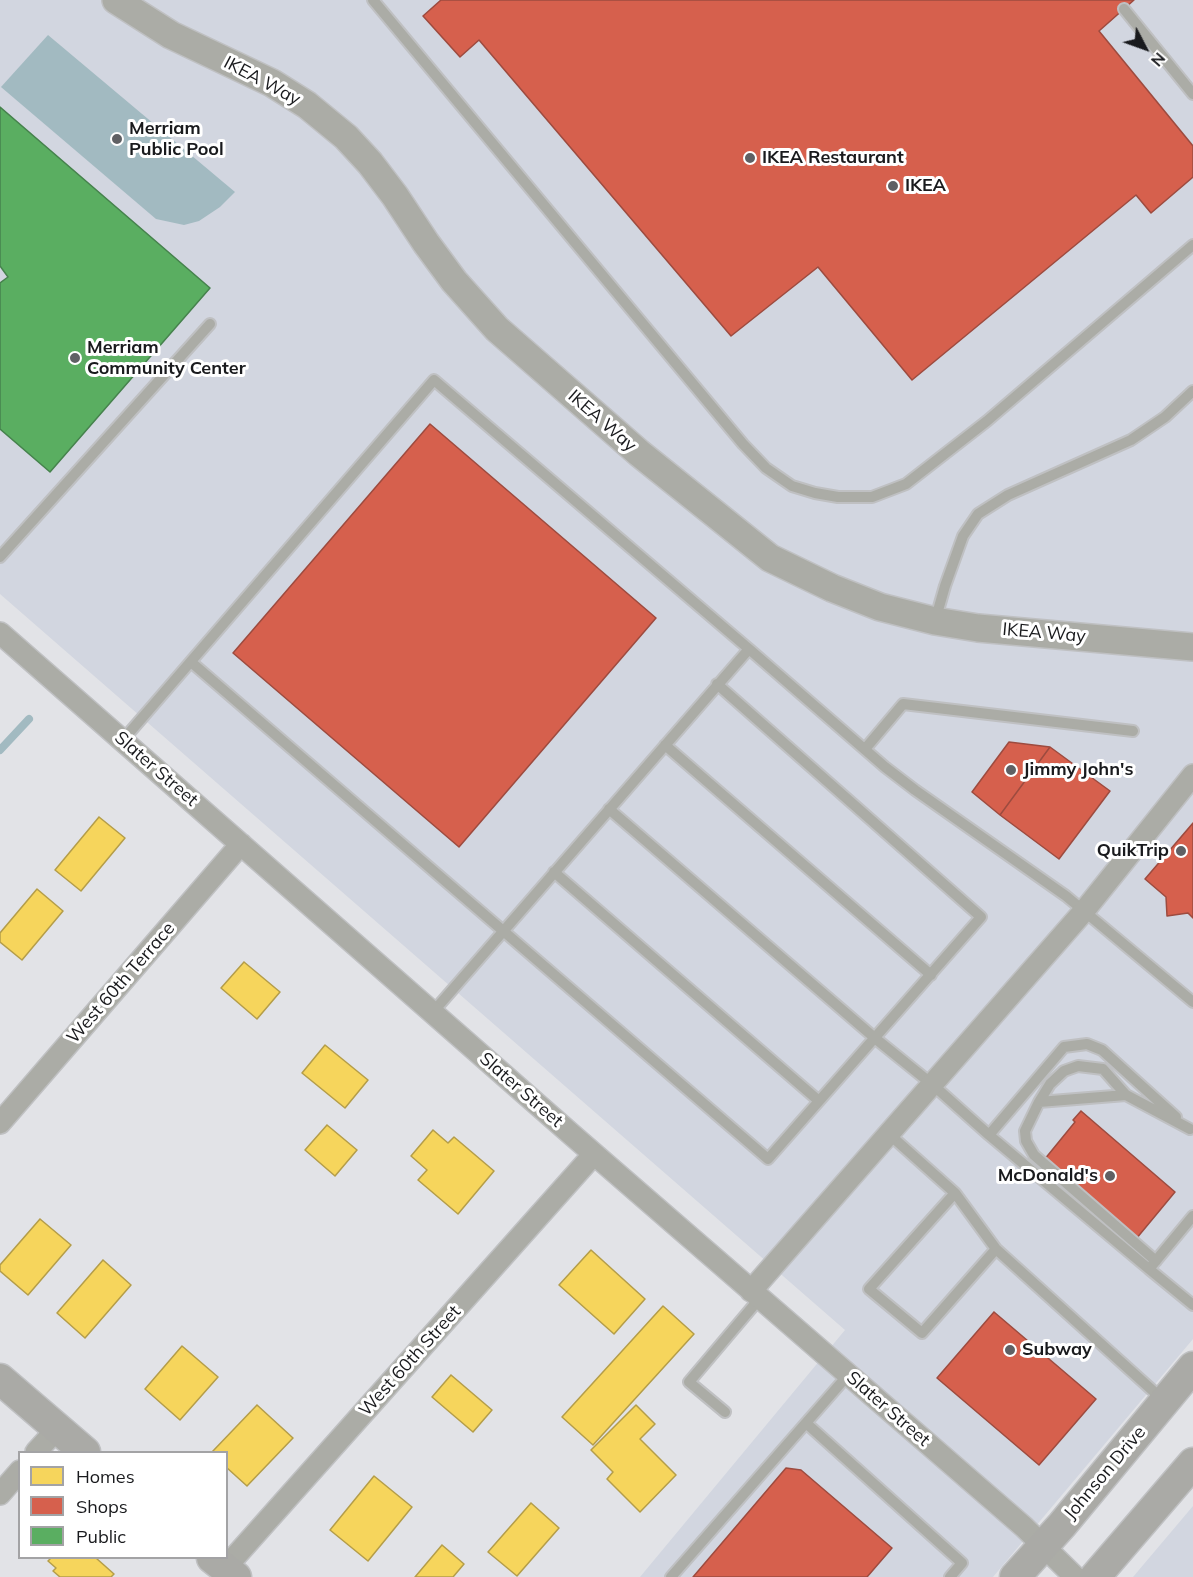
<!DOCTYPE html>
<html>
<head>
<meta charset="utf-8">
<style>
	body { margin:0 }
	#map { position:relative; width:1193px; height:1577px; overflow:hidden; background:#e2e3e7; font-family:Mulish,sans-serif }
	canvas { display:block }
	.legend { position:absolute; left:18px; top:1451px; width:210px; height:108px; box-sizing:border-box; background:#fff; border:2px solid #a3a3a5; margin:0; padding:8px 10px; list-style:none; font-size:18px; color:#191a1d }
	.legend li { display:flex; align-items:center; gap:12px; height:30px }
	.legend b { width:30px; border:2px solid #a3a3a5 }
	.north { position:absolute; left:1115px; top:18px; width:60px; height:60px; -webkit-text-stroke:4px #fff; paint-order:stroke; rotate:131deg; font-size:16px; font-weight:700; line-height:24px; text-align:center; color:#191a1d }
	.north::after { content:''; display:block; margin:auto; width:21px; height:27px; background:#191a1d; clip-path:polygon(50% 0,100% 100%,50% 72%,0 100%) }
</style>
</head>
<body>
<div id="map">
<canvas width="1193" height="1577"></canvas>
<ul class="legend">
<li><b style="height:16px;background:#f6d55c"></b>Homes</li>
<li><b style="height:16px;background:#d6604d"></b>Shops</li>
<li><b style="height:16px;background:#5aae61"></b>Public</li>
</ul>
<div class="north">N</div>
</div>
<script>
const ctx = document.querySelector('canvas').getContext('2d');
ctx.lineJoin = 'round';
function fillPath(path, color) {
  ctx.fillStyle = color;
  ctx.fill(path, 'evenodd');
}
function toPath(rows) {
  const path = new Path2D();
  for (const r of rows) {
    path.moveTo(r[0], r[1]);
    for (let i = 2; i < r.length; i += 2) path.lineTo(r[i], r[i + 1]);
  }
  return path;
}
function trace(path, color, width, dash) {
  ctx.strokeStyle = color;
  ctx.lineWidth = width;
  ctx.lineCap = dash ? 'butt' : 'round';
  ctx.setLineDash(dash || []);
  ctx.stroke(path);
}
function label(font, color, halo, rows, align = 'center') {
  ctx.font = font + ' Mulish,sans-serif';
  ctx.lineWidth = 6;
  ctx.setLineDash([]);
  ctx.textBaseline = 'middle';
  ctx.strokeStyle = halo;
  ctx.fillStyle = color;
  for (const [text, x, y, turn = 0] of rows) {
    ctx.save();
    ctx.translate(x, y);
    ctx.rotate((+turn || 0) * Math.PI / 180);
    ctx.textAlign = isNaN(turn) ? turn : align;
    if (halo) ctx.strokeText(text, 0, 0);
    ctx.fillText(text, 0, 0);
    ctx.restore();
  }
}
fillPath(toPath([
	[0,0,1193,0,1193,1339,993,1577,640,1577,845,1330,0,594],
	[1193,1506,1193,1577,1133,1577]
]), '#d2d6e0');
fillPath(toPath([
	[48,35,235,192,220,207,199,221,184,225,156,219,1,87]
]), '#a2bac1');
const homes = toPath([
	[99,817,125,838,81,891,55,870,99,817],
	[37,889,63,911,22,960,0,942,0,933,37,889],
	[244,962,280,992,257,1019,221,988,244,962],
	[325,1045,368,1080,345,1108,302,1073,325,1045],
	[327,1125,357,1150,335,1176,305,1150,327,1125],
	[433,1130,448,1143,454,1137,494,1171,458,1214,418,1180,427,1170,411,1156,433,1130],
	[40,1219,71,1245,28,1295,0,1271,0,1265,40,1219],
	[591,1250,645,1299,614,1334,559,1285,591,1250],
	[103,1260,131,1285,85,1338,57,1313,103,1260],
	[663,1306,694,1334,593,1445,562,1417,663,1306],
	[182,1346,218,1377,180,1420,145,1389,182,1346],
	[451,1375,492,1410,473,1432,432,1397,451,1375],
	[257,1405,293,1438,247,1486,226,1467,226,1452,212,1452,257,1405],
	[636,1405,655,1424,640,1439,676,1475,640,1512,607,1479,613,1472,591,1450,636,1405],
	[374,1476,412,1507,368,1561,330,1530,374,1476],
	[531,1503,559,1528,517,1576,488,1552,531,1503],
	[442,1545,464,1564,453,1577,415,1577,442,1545],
	[51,1558,96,1558,114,1574,111,1577,60,1577,53,1571,56,1568,48,1561,51,1558]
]);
fillPath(homes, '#f6d55c');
trace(homes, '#b49d49', 1.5);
const shops = toPath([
	[441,0,1134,0,1099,31,1193,146,1193,177,1151,213,1136,195,912,380,818,267,731,336,479,40,460,57,423,16,441,0],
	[430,424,656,618,459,847,233,653,430,424],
	[1009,742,1050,747,1000,815,972,792,1009,742],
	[1050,747,1110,791,1059,859,1000,815,1050,747],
	[1193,823,1193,918,1188,913,1167,916,1166,897,1145,879,1193,823],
	[1081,1111,1175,1192,1136,1239,1044,1160,1075,1122,1073,1120,1081,1111],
	[994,1312,1096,1399,1039,1465,937,1378,994,1312],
	[786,1468,801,1470,892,1548,867,1577,693,1577,786,1468]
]);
fillPath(shops, '#d6604d');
trace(shops, '#9d4b3f', 1.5);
const public = toPath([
	[0,107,210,288,50,472,0,429,0,283,8,277,0,266,0,107]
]);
fillPath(public, '#5aae61');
trace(public, '#46824d', 1.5);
trace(toPath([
	[0,750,29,719]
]), '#a2bac1', 8);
const service = toPath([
	[373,0,743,444,766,468,792,486,815,493,838,497,872,497,906,484,987,421,1193,245],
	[1124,9,1193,94],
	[0,557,210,324],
	[935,621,945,586,963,536,978,514,1008,495,1131,440,1165,417,1193,391],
	[191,662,768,1159,981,917,717,684],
	[123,740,434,380,749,649],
	[665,745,931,975],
	[865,749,903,704,1133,731],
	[609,809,876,1039,933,1085,989,1135,1149,1269,1193,1216],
	[554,872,819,1101],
	[433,1012,749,649,885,767,915,790,1066,896,1193,1002],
	[1039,1102,1050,1084,1064,1071,1078,1066,1103,1069,1126,1095],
	[889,1134,955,1193],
	[989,1135,1064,1047,1087,1044,1102,1050,1176,1117],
	[996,1249,955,1193,869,1289,922,1333,996,1249,1162,1399],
	[1156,1261,1034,1155,1026,1141,1025,1131,1039,1102,1126,1095,1190,1129],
	[1149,1269,1193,1305],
	[725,1412,689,1382,760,1298],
	[806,1423,962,1563,950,1577],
	[671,1577,848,1375]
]);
const minor = toPath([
	[0,633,571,1134,1024,1527,1075,1577],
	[0,1123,241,844],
	[751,1291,1084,911,1193,775],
	[36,1452,57,1429],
	[0,1494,20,1471],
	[225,1568,594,1154]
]);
const tertiary = toPath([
	[116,0,171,35,272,83,307,105,346,137,370,163,395,196,426,243,454,281,497,329,639,453,770,558,832,588,880,607,935,621,978,628,1193,647]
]);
const secondary = toPath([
	[0,1379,85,1452],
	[212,1558,236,1577],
	[1015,1577,1062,1525,1193,1367],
	[1095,1577,1193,1463]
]);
trace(service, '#bfc0c2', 14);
trace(minor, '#bfc0c2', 24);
trace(tertiary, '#bfc0c2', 30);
trace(secondary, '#bfc0c2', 33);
trace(service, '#abaca6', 10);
trace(minor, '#abaca6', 21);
trace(tertiary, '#abaca6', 27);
trace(secondary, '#aaaaa6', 30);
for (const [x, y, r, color] of [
	[117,139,6,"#5f6064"],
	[750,158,6,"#5f6064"],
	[893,186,6,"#5f6064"],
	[75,358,6,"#5f6064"],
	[1011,770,6,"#5f6064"],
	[1181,851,6,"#5f6064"],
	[1110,1176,6,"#5f6064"],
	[1010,1350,6,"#5f6064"]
]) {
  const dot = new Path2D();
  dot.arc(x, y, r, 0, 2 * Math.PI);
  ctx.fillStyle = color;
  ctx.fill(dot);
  trace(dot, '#fff', 2);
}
label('18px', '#191a1d', '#fff', [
	["IKEA Way",262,81,28],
	["IKEA Way",602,421,41],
	["IKEA Way",1044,633,5],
	["Slater Street",156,769,41],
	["West 60th Terrace",121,983,-49],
	["Slater Street",521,1090,41],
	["West 60th Street",410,1361,-48],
	["Slater Street",888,1409,41],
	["Johnson Drive",1105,1473,-50]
]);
label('bold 18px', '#191a1d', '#fff', [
	["Merriam",129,129],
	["Public Pool",129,150],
	["IKEA Restaurant",762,158],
	["IKEA",905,186],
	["Merriam",87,348],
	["Community Center",87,369],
	["Jimmy John's",1023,770],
	["QuikTrip",1169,851,"right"],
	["McDonald's",1098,1176,"right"],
	["Subway",1022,1350]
], 'left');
</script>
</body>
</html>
